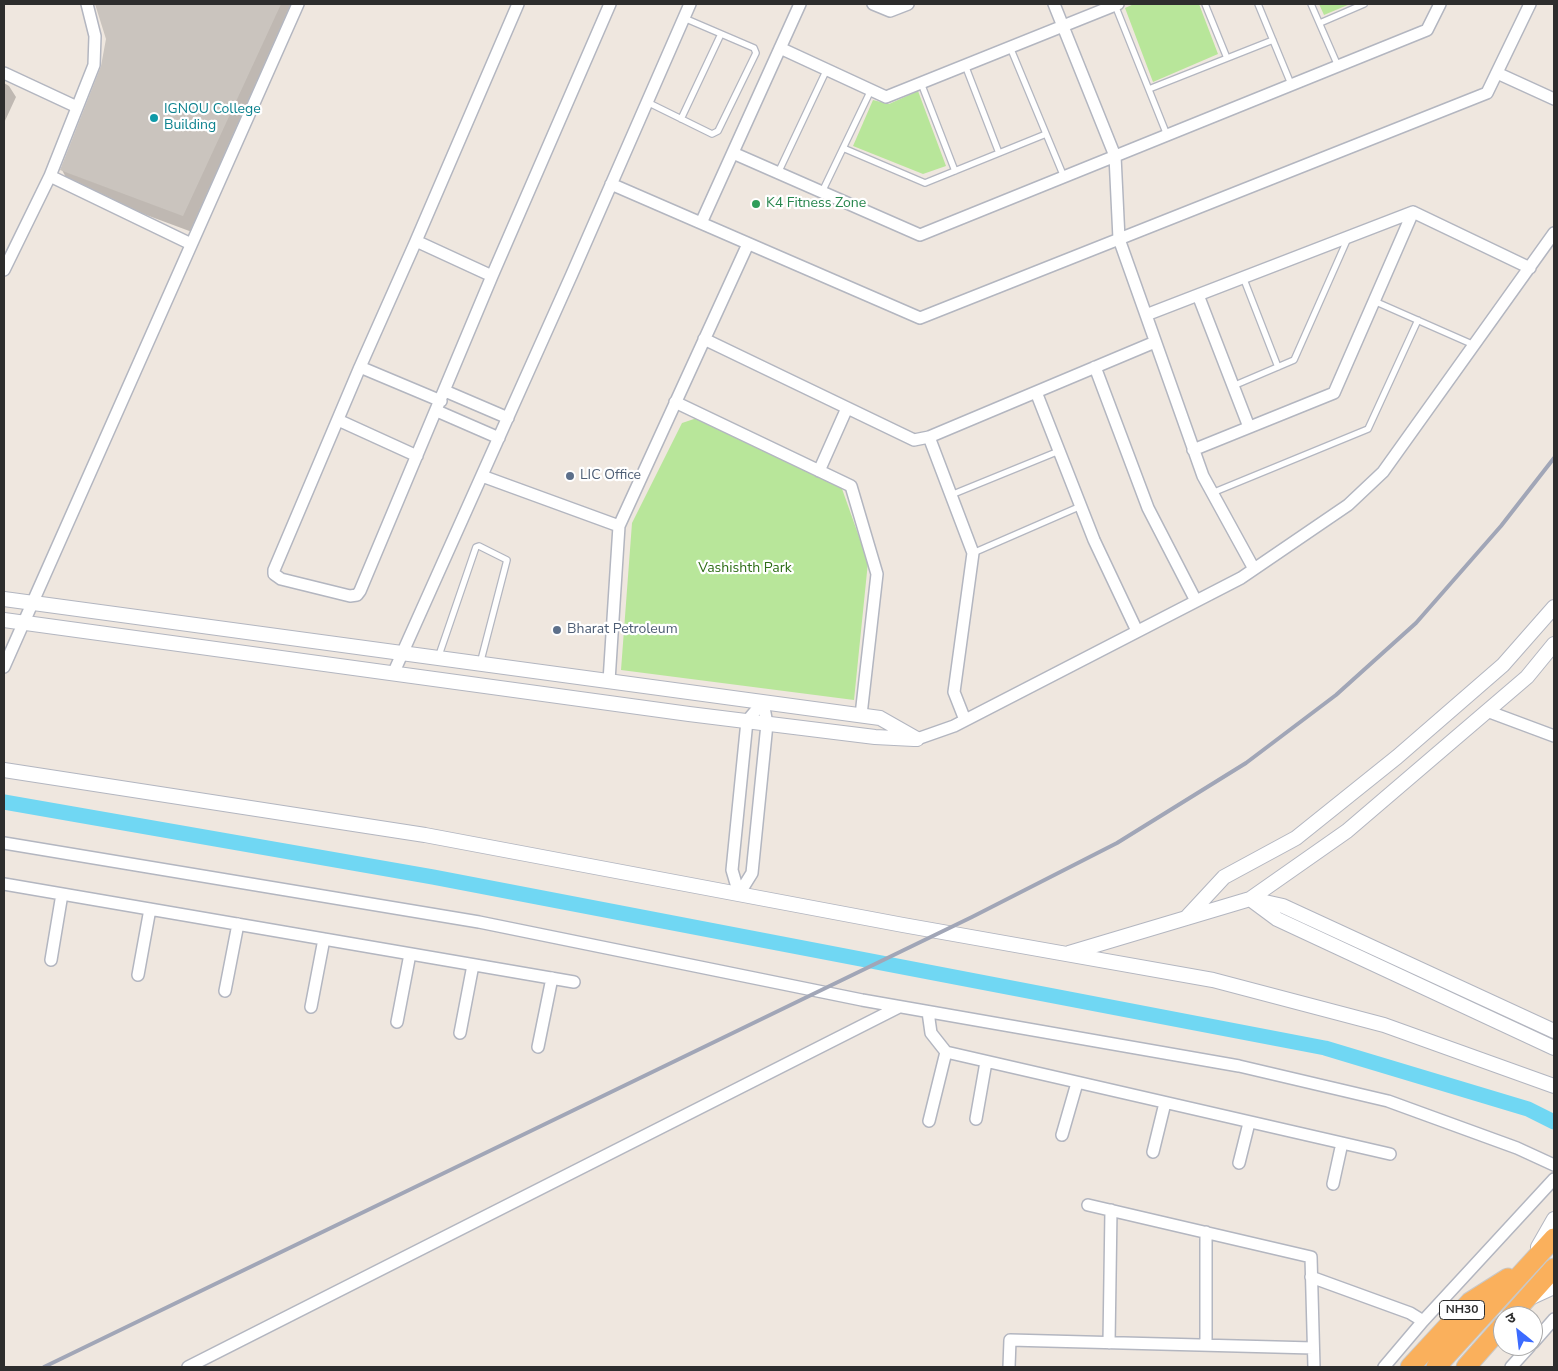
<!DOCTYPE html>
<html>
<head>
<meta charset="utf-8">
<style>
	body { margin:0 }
	#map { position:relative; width:1558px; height:1371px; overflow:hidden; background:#efe7df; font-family:"Nunito Sans","Noto Sans Devanagari",sans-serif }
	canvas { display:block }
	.frame { position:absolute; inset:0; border:5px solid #2d2d2d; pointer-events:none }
	.north { position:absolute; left:1493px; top:1306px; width:50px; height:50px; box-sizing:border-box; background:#fff; border:1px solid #ababab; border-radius:50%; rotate:331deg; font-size:14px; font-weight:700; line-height:20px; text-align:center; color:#2d2d2d }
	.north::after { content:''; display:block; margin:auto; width:18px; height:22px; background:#3c6bff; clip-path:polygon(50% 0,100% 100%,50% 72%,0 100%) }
</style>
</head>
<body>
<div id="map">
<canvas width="1558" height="1371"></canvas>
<div class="frame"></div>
<div class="north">उ</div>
</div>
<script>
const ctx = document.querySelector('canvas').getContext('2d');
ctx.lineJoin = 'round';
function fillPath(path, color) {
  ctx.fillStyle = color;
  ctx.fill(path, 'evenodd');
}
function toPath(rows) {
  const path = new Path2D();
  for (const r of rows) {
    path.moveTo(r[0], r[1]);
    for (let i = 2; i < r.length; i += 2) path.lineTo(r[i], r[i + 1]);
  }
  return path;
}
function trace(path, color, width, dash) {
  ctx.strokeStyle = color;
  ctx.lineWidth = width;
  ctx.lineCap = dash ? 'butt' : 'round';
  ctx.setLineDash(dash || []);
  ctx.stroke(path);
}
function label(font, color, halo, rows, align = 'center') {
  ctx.font = font + ' "Nunito Sans",sans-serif';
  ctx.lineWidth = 4.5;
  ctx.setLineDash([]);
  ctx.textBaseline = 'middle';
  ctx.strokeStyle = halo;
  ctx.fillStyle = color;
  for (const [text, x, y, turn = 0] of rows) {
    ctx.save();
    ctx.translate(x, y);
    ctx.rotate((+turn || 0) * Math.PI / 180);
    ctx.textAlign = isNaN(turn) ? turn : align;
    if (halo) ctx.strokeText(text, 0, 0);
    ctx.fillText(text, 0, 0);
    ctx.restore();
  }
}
fillPath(toPath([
	[1134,4,1199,4,1218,54,1153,82,1125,8],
	[1319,4,1350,4,1324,15],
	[918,91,946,166,923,174,853,146,873,100,889,104],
	[697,418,841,486,868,562,854,700,621,670,632,523,682,423]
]), '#b8e69a');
fillPath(toPath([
	[96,4,298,4,192,232,71,187,62,170,103,66,107,39],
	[4,83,9,86,16,97,4,123]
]), '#0003');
trace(toPath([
	[4,802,433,877,1325,1048,1528,1109,1554,1122]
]), '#70d7f3', 15);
fillPath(toPath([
	[95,4,281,4,183,216,60,170,101,66,106,39]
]), '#cac4be');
const service = toPath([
	[1205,4,1227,58],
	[1258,4,1291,84],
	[1311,4,1338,66],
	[1115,5,1167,135],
	[1320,23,1364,4],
	[1010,47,1064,177],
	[965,65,999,153],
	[921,83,955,171],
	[1149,89,1273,40],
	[647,102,712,134,718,131,756,53,754,48,684,18],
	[681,119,721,34],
	[843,148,925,183,1046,134],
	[778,173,827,69],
	[822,192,871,90],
	[1243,277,1278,367],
	[1374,301,1474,345],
	[1233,386,1294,360,1348,238],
	[1212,493,1368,429,1418,320],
	[951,495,1059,451],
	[973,553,1081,506],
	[438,658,476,547,479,546,507,560,480,664]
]);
const minor = toPath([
	[873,4,890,11,908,4],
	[1054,4,1115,156,1119,239,1146,315,1203,476,1254,569],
	[780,48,886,97,1118,4],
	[4,73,77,107],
	[1497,73,1554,99],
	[733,153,920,235,1427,30,1440,4],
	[50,176,191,244],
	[611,184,920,318,1487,93,1530,4],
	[701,223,800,4],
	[416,241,360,367,441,401],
	[4,270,50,176,94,65,95,36,87,4],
	[492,276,416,241,518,4],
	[1198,295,1249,427],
	[1146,315,1413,212,1530,268],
	[704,339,914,440,929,437,1155,342],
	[360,367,274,570,274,574,281,579,350,596,357,595,360,591,492,276,610,4],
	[1095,367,1148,508,1196,601],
	[445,391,508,418],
	[1036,392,1094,540,1137,631],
	[675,402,851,486,877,574,861,715],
	[437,411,499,438],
	[338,420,417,456],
	[929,437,973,553,954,692,965,720],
	[1193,450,1334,393,1413,212],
	[819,471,847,408],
	[482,476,619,526],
	[4,667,298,4],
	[393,674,572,274,690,4],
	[609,681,619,526,748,244],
	[1487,711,1554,736],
	[917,739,954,726,1241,578,1348,505,1383,472,1554,233],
	[4,843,479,922,862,1000,1239,1066,1388,1101,1517,1148,1554,1165],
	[4,884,574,982],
	[739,894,732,870,747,721,763,702],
	[739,894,752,873,767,724,763,702],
	[51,960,62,894],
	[138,975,150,909],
	[225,991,238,924],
	[311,1007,324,939],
	[928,1012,931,1033,946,1052,1390,1154],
	[397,1022,410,954],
	[460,1033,473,965],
	[538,1047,552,978],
	[976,1119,986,1062],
	[929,1121,946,1052],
	[1062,1135,1077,1083],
	[1153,1152,1165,1103],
	[1239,1163,1249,1123],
	[1333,1184,1342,1143],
	[1088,1205,1311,1257,1314,1367],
	[1311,1277,1410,1313,1423,1321],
	[1109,1343,1111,1210],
	[1533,1343,1554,1319],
	[1206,1345,1206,1232],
	[188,1367,899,1007],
	[1009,1367,1010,1340,1313,1348],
	[1384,1367,1423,1321,1554,1179],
	[1511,1367,1530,1346]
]);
const tertiary = toPath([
	[4,599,880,718,917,739],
	[4,620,689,714,875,737,914,739],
	[4,770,425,835,903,925,1213,980,1384,1025,1554,1086],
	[1250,899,1277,919,1554,1048],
	[1256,900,1283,906,1554,1031],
	[1186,918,1224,877,1296,838,1397,757,1503,665,1554,607],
	[1069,953,1250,899,1347,831,1527,677,1554,644],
	[1538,1247,1554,1219],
	[1530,1298,1554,1287]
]);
const trunk = toPath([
	[1511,1316,1554,1268],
	[1410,1367,1470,1302,1508,1278],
	[1436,1367,1554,1238],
	[1466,1367,1503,1325]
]);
trace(service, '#b3b6c0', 8);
trace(minor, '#b3b6c0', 14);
trace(tertiary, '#b3b6c0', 16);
trace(trunk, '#c8c8c8', 21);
trace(service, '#fff', 5.5);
trace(minor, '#fff', 11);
trace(tertiary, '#fff', 14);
trace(trunk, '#fab05c', 19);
trace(toPath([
	[44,1367,972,917,1117,843,1246,763,1336,695,1416,623,1501,526,1554,458]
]), '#a1a6b7', 4);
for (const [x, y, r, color] of [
	[154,118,5,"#0f9aa8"],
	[756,204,5,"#2e9e5b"],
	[570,476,5,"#5c6f8a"],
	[557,630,5,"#5c6f8a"]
]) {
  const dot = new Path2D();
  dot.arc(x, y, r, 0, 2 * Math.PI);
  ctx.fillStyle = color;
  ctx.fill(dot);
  trace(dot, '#fff', 2);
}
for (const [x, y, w] of [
	[1462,1310,45]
]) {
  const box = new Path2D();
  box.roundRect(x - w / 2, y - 9.5, w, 19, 4);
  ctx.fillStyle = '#fff';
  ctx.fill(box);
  trace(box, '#2d2d2d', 1);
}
label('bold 12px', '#2d2d2d', null, [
	["NH30",1462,1310]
]);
label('14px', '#0d838f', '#fff', [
	["IGNOU College",164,110],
	["Building",164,126]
], 'left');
label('14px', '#27864d', '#fff', [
	["K4 Fitness Zone",766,204]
], 'left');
label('14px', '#4e5e75', '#fff', [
	["LIC Office",580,476],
	["Bharat Petroleum",567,630]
], 'left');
label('14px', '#2f6e18', '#fff', [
	["Vashishth Park",745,569]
]);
</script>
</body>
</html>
